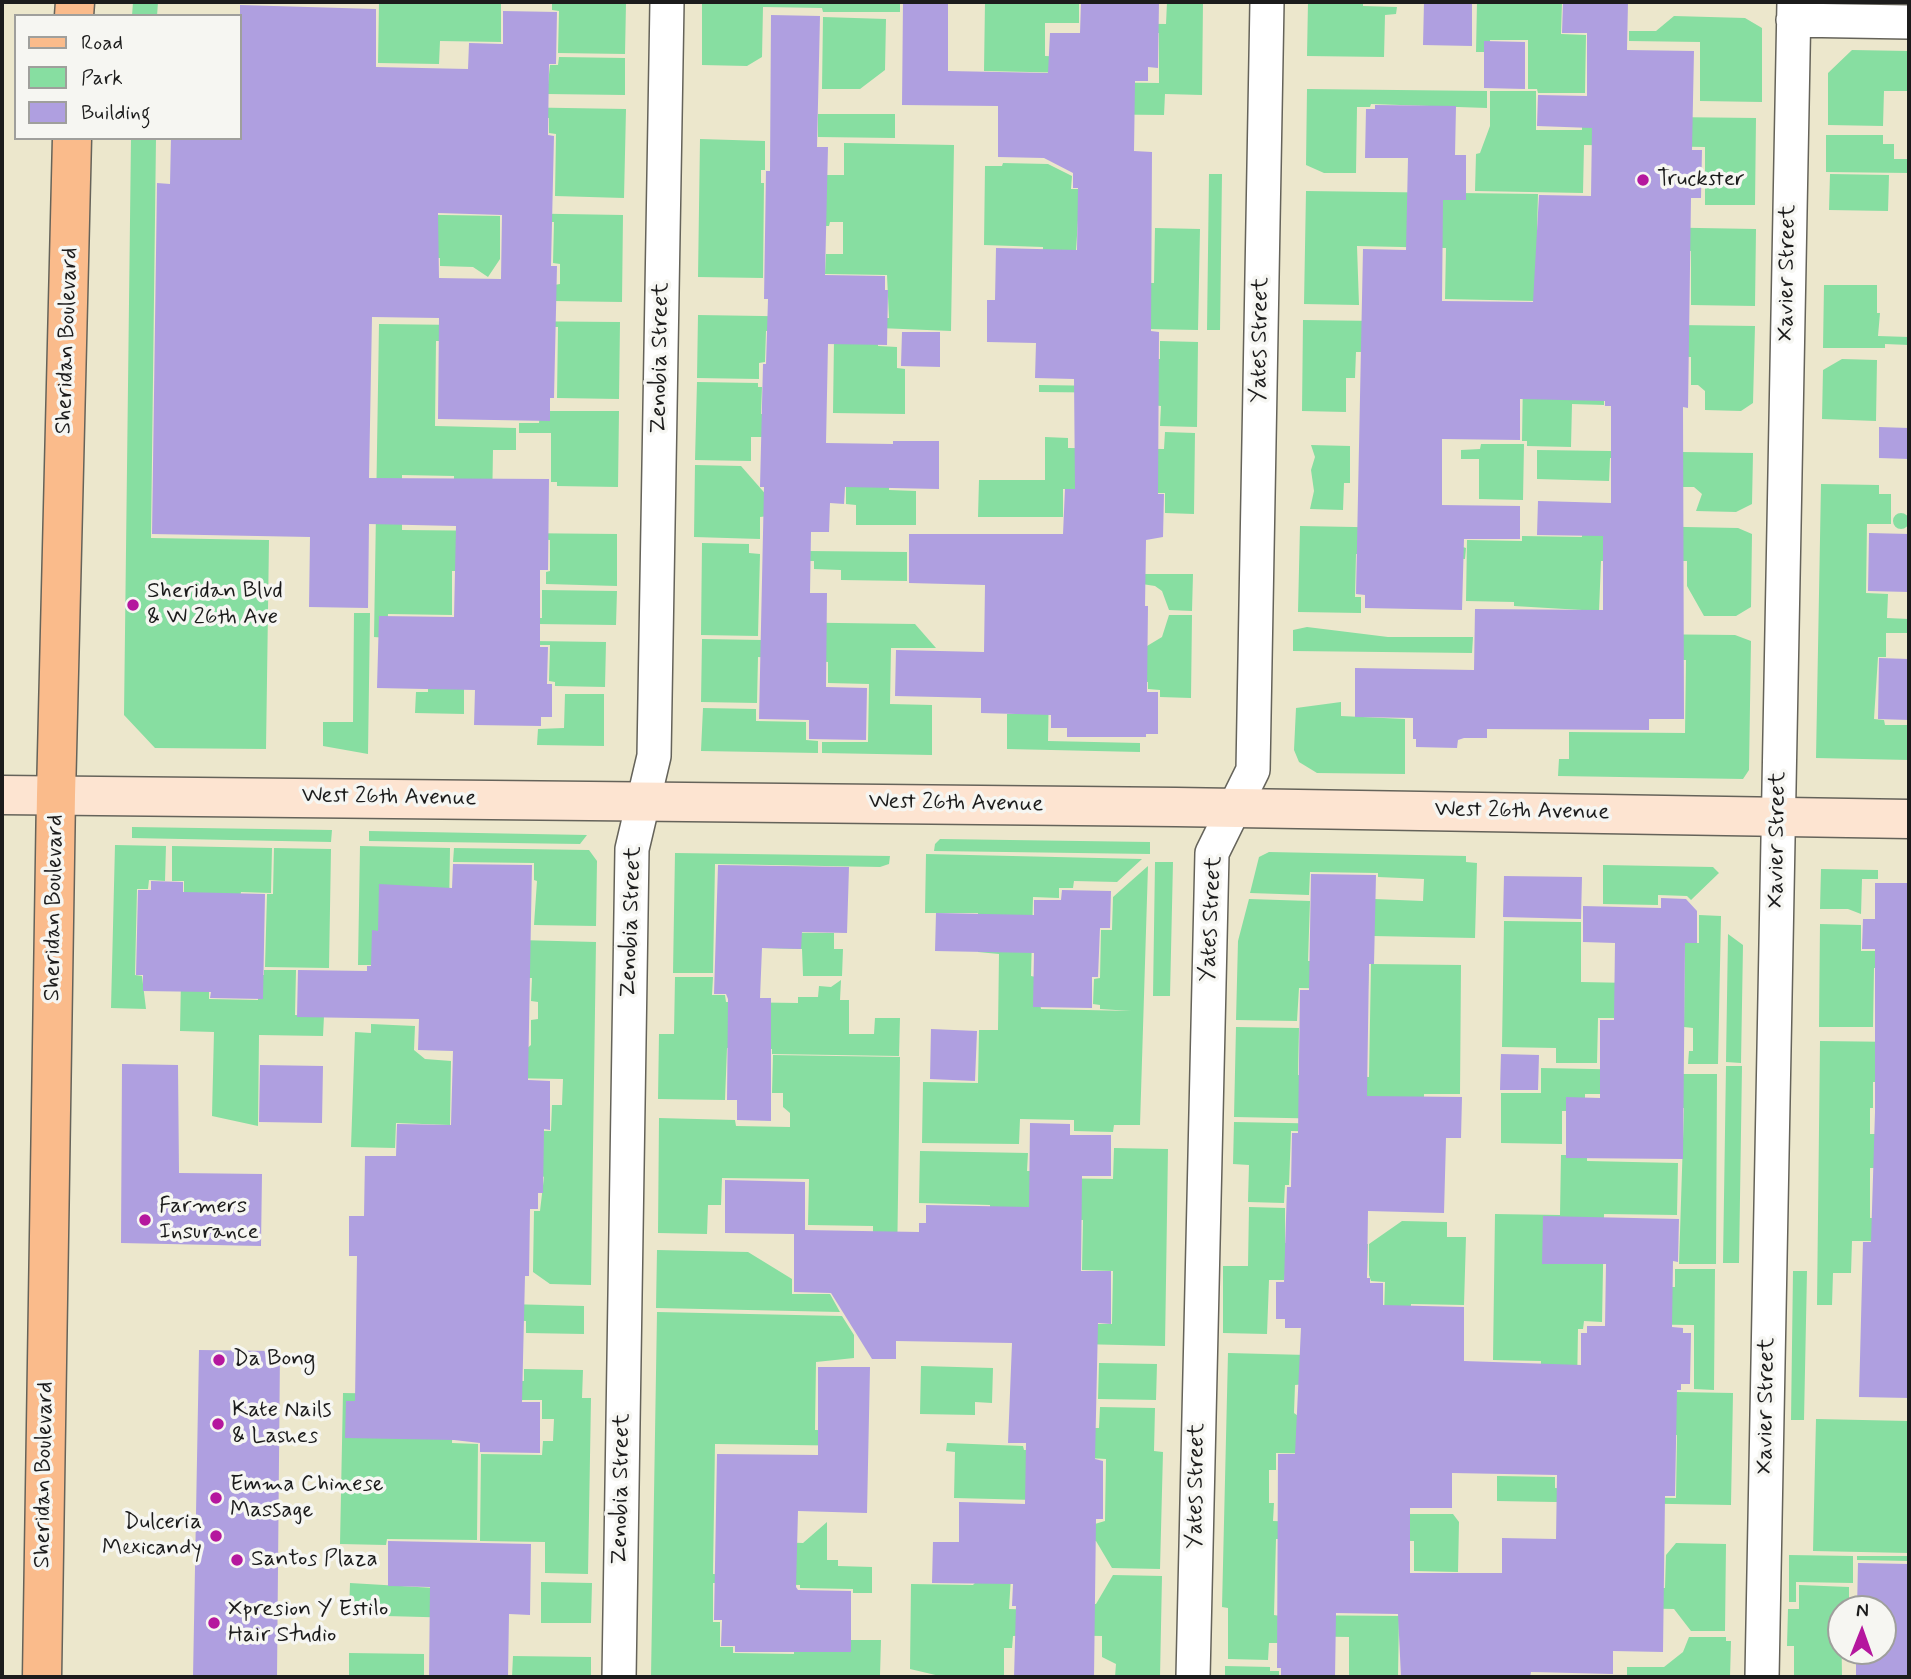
<!DOCTYPE html>
<html>
<head>
<meta charset="utf-8">
<style>
	body { margin:0 }
	#map { position:relative; width:1911px; height:1679px; overflow:hidden; background:#ece7cc; font-family:Mynerve,sans-serif }
	canvas { display:block }
	.frame { position:absolute; inset:0; border:4px solid #1c1c1c; pointer-events:none }
	.legend { position:absolute; left:14px; top:14px; width:228px; height:126px; box-sizing:border-box; background:#f6f6f2; border:2px solid #9f9f9c; margin:0; padding:9px 12px; list-style:none; font-size:21px; color:#1c1c1c }
	.legend li { display:flex; align-items:center; gap:14px; height:35px }
	.legend b { width:35px; border:2px solid #9f9f9c }
	.north { position:absolute; left:1827px; top:1595px; width:70px; height:70px; box-sizing:border-box; background:#f6f6f2; border:2px solid #9f9f9c; border-radius:50%; rotate:1deg; font-size:19px; font-weight:700; line-height:28px; text-align:center; color:#1c1c1c }
	.north::after { content:''; display:block; margin:auto; width:24px; height:32px; background:#b5179e; clip-path:polygon(50% 0,100% 100%,50% 72%,0 100%) }
</style>
</head>
<body>
<div id="map">
<canvas width="1911" height="1679"></canvas>
<div class="frame"></div>
<ul class="legend">
<li><b style="height:9px;background:#fabb8b"></b>Road</li>
<li><b style="height:19px;background:#87dea1"></b>Park</li>
<li><b style="height:19px;background:#af9fe0"></b>Building</li>
</ul>
<div class="north">N</div>
</div>
<script>
const ctx = document.querySelector('canvas').getContext('2d');
ctx.lineJoin = 'round';
function fillPath(path, color) {
  ctx.fillStyle = color;
  ctx.fill(path, 'evenodd');
}
function toPath(rows) {
  const path = new Path2D();
  for (const r of rows) {
    if (r.length === 3) {
      path.moveTo(r[0] + r[2], r[1]);
      path.arc(r[0], r[1], r[2], 0, 2 * Math.PI);
      continue;
    }
    path.moveTo(r[0], r[1]);
    for (let i = 2; i < r.length; i += 2) path.lineTo(r[i], r[i + 1]);
  }
  return path;
}
function trace(path, color, width, dash) {
  ctx.strokeStyle = color;
  ctx.lineWidth = width;
  ctx.lineCap = dash ? 'butt' : 'round';
  ctx.setLineDash(dash || []);
  ctx.stroke(path);
}
function label(font, color, halo, rows, align = 'center') {
  ctx.font = font + ' Mynerve,sans-serif';
  ctx.lineWidth = 7;
  ctx.setLineDash([]);
  ctx.textBaseline = 'middle';
  ctx.strokeStyle = halo;
  ctx.fillStyle = color;
  for (const [text, x, y, turn = 0] of rows) {
    ctx.save();
    ctx.translate(x, y);
    ctx.rotate((+turn || 0) * Math.PI / 180);
    ctx.textAlign = isNaN(turn) ? turn : align;
    if (halo) ctx.strokeText(text, 0, 0);
    ctx.fillText(text, 0, 0);
    ctx.restore();
  }
}
fillPath(toPath([
	[133,2,158,2,157,16,132,16],
	[379,2,501,4,501,42,440,41,439,64,378,63],
	[552,2,626,3,625,54,558,53,559,11,552,10],
	[702,2,900,2,900,12,823,12,822,8,763,7,762,57,747,66,702,65],
	[985,2,1079,2,1079,23,1045,23,1045,56,1076,57,1076,73,984,71],
	[1167,2,1203,2,1202,95,1165,94,1164,115,1066,114,1066,82,1159,83,1159,33,1093,32,1093,23,1166,24],
	[1308,2,1363,2,1363,6,1397,7,1396,14,1385,15,1384,57,1307,56],
	[1477,2,1562,2,1561,34,1586,35,1585,93,1538,93,1537,89,1528,89,1528,40,1490,40,1490,52,1476,52],
	[1674,16,1745,18,1762,28,1762,102,1700,101,1700,42,1629,41,1629,31,1656,31],
	[823,17,886,19,885,70,860,89,822,89],
	[1852,50,1909,51,1909,91,1884,91,1883,126,1828,125,1828,73],
	[559,57,625,58,625,95,547,94,550,65,558,65],
	[1307,89,1487,91,1487,108,1371,104,1370,107,1357,107,1356,173,1324,173,1306,165],
	[1490,91,1536,91,1536,130,1582,130,1582,116,1756,118,1755,205,1705,205,1705,147,1584,145,1583,193,1475,191,1476,154,1480,153,1490,126],
	[506,107,626,109,624,198,555,196,556,134,549,133,549,118,505,116],
	[818,114,895,114,895,138,818,137],
	[1826,135,1883,135,1883,144,1894,144,1894,159,1909,159,1909,173,1826,172],
	[131,138,156,138,151,538,269,540,266,749,155,748,124,715],
	[700,139,765,141,765,170,761,170,761,183,764,183,763,278,698,277],
	[844,143,954,145,951,331,879,328,766,331,765,362,759,363,759,379,697,378,698,315,889,318,887,275,825,274,826,254,843,254,843,222,830,222,829,226,768,225,820,175,844,175],
	[1003,163,1048,164,1072,176,1071,189,1080,189,1076,251,1091,282,1154,283,1155,228,1200,229,1198,330,1145,329,1042,305,1043,247,984,245,985,166,1002,166],
	[1209,174,1222,174,1220,330,1207,330],
	[1830,174,1889,175,1888,211,1829,210],
	[1306,191,1538,194,1537,232,1586,226,1756,229,1755,306,1691,305,1691,251,1605,250,1535,301,1445,299,1446,248,1357,246,1359,305,1304,304],
	[502,213,623,215,622,302,553,301,554,285,560,284,560,264,553,263,554,222,502,222],
	[387,214,500,216,500,259,488,277,473,267,440,266,440,258,393,258],
	[1824,285,1877,285,1877,313,1880,313,1878,336,1909,337,1909,345,1885,344,1885,348,1823,348],
	[1303,320,1755,326,1753,403,1741,411,1705,410,1705,391,1698,385,1691,385,1691,357,1604,355,1604,405,1572,404,1571,447,1527,446,1527,441,1522,441,1523,377,1447,352,1356,352,1355,378,1346,378,1346,412,1302,411],
	[498,321,620,322,619,399,557,398,558,327,498,326],
	[379,324,459,325,458,341,436,341,435,426,516,428,516,450,493,450,492,509,454,509,454,476,402,475,402,530,505,531,488,571,452,571,452,615,388,614,387,638,374,637],
	[834,340,878,341,878,346,897,347,897,368,905,369,905,414,833,413],
	[1160,341,1198,342,1197,427,1160,426,1161,406,1151,405,1145,393,1039,392,1039,385,1106,386,1098,359,1160,359],
	[1842,359,1877,360,1876,421,1822,419,1823,370],
	[697,382,758,383,758,387,762,387,761,414,785,414,785,437,751,437,751,461,695,460],
	[540,411,619,411,618,487,557,486,557,482,551,482,551,433,519,433,519,423,539,423],
	[1165,432,1195,433,1194,514,1165,513,1165,493,1151,493,1150,490,1063,489,1063,517,978,517,979,480,1045,480,1045,437,1068,438,1068,448,1164,449],
	[1481,444,1524,444,1523,500,1479,499,1479,459,1461,459,1461,450,1480,449],
	[1311,445,1350,446,1350,483,1344,483,1343,510,1310,509,1314,491,1311,470,1315,457],
	[890,447,889,490,916,491,916,525,856,525,856,505,846,504,846,472],
	[1537,450,1753,453,1752,504,1736,512,1696,511,1702,494,1694,487,1683,487,1683,459,1610,458,1609,481,1537,479],
	[695,465,741,466,769,498,769,516,760,517,760,539,694,537],
	[1821,484,1879,485,1879,494,1891,494,1891,524,1867,524,1866,593,1888,594,1887,618,1909,619,1909,633,1886,633,1886,657,1878,657,1874,719,1884,720,1885,725,1909,725,1909,760,1816,758],
	[1901,521,8],
	[1582,525,1738,528,1752,534,1751,607,1736,616,1704,616,1687,586,1687,561,1601,561,1599,611,1514,606,1514,602,1466,601,1467,540,1522,541,1522,536,1582,537],
	[1300,526,1408,528,1466,548,1465,559,1443,558,1442,555,1356,554,1355,597,1361,597,1361,613,1298,612],
	[514,533,617,534,617,586,546,584,546,572,550,571,550,540,513,539],
	[702,543,749,544,749,553,760,554,758,636,701,635],
	[808,551,907,552,907,581,841,580,841,570,814,569,814,561,809,561],
	[1142,574,1193,574,1192,611,1169,610,1162,591,1155,586,1142,584],
	[542,590,617,591,616,625,536,624,536,618,542,618],
	[354,613,370,613,368,754,323,746,323,722,353,722],
	[1169,615,1192,615,1191,698,1160,697,1160,690,1148,689,1148,682,1063,680,1049,686,1048,741,1140,743,1140,752,1007,749,1007,714,1030,714,1031,653,1147,646,1162,637],
	[763,622,915,624,936,648,891,648,890,704,932,705,932,755,822,753,822,742,868,742,869,684,828,683,828,662,758,657,757,703,701,702,702,639,762,640],
	[1307,627,1388,637,1473,637,1472,653,1293,651,1293,630],
	[1635,634,1735,635,1751,641,1749,770,1743,779,1558,776,1559,759,1569,759,1569,732,1685,733,1686,660,1585,659],
	[533,641,606,642,605,687,555,686,555,682,549,681,550,645,533,645],
	[464,657,464,714,415,713,416,692,428,692,428,684],
	[565,694,604,694,604,746,537,745,538,729,564,728],
	[1341,702,1341,716,1405,719,1405,774,1317,773,1299,762,1294,750,1296,708],
	[703,708,756,709,756,721,806,722,806,740,818,741,818,753,701,751],
	[132,827,332,830,331,842,132,838],
	[369,831,587,835,580,844,369,841],
	[940,839,1150,842,1150,854,934,851,935,844],
	[115,845,166,846,165,881,149,880,148,889,137,889,135,975,142,976,146,1009,111,1008],
	[172,846,272,848,271,893,241,892,240,897,184,893,184,881,172,881],
	[360,846,450,848,449,911,410,965,358,965],
	[274,848,331,849,329,968,265,967,267,894,273,894],
	[454,848,589,850,597,861,596,926,534,925,537,881,534,880,534,863,453,862],
	[1269,852,1466,856,1466,862,1477,863,1475,938,1373,936,1374,899,1423,901,1424,879,1378,877,1378,873,1310,872,1309,895,1250,893,1259,857],
	[675,853,890,856,889,864,880,867,715,864,713,973,673,973],
	[926,854,1142,859,1117,882,1074,881,1073,888,1059,888,1059,898,1033,897,1031,976,1036,977,1041,1009,1131,1011,1100,1009,1100,1005,1093,1004,1094,979,1100,978,1101,930,1112,930,1113,897,1148,866,1140,1125,1114,1125,1113,1132,1074,1131,1074,1120,1020,1119,1019,1144,922,1143,923,1082,978,1083,979,1030,998,1030,999,954,978,952,978,913,925,913],
	[1155,862,1173,862,1170,996,1153,996],
	[1603,865,1713,867,1719,873,1691,900,1687,896,1658,895,1658,905,1603,904],
	[1821,869,1878,870,1878,879,1862,879,1861,914,1848,909,1820,909],
	[1249,899,1310,901,1308,961,1369,962,1368,989,1299,988,1297,1021,1236,1020,1238,941],
	[1699,915,1721,916,1718,1064,1688,1064,1689,1051,1693,1051,1693,1028,1684,1027,1685,943,1699,943],
	[1504,921,1581,922,1581,982,1681,984,1617,1018,1598,1018,1597,1063,1556,1063,1556,1048,1502,1047],
	[1820,924,1861,925,1861,951,1909,951,1909,969,1874,968,1873,1027,1819,1027],
	[716,932,834,933,834,949,843,949,842,976,803,976,802,949,724,947],
	[1728,934,1743,945,1741,1063,1726,1062],
	[519,940,596,942,591,1285,550,1284,533,1272,534,1211,540,1211,544,1177,472,1130,551,1131,552,1105,562,1105,563,1079,453,1077,520,1054,531,1045,531,1020,538,1019,538,1002,531,1001,532,978,467,977],
	[1371,964,1461,965,1460,1094,1424,1094,1422,1182,1339,1119,1234,1117,1236,1027,1299,1028,1298,1075,1369,1077],
	[264,970,296,970,295,1015,324,1016,323,1036,259,1035,258,1126,212,1116,214,1032,180,1031,181,979,209,974,209,999,258,1000,259,975,264,975],
	[675,977,713,977,712,995,725,995,726,1002,798,1003,798,997,818,997,819,986,831,987,841,980,840,1000,849,1000,849,1034,874,1034,875,1018,900,1018,899,1056,772,1054,772,1049,727,1048,725,1100,658,1099,659,1034,674,1034],
	[371,1024,415,1026,414,1050,425,1059,451,1061,450,1125,396,1123,395,1148,351,1147,355,1032,371,1033],
	[1820,1041,1899,1042,1899,1049,1909,1049,1909,1062,1881,1062,1880,1082,1873,1082,1873,1108,1870,1108,1870,1134,1909,1134,1909,1145,1879,1145,1879,1168,1870,1168,1870,1218,1906,1219,1905,1241,1852,1241,1851,1273,1833,1273,1832,1305,1817,1305],
	[773,1055,900,1057,897,1266,873,1267,873,1226,808,1225,809,1179,722,1178,721,1205,708,1205,707,1234,658,1233,659,1118,735,1120,736,1126,790,1127,790,1113,783,1107,783,1093,772,1093],
	[1726,1066,1742,1066,1739,1263,1723,1263],
	[1541,1068,1643,1070,1639,1094,1585,1094,1585,1111,1562,1111,1562,1144,1501,1143,1501,1093,1541,1093],
	[1661,1074,1717,1074,1716,1264,1679,1264,1684,1108,1672,1108],
	[1234,1122,1339,1124,1339,1132,1291,1131,1289,1185,1285,1185,1284,1203,1248,1202,1249,1165,1233,1164],
	[1114,1148,1168,1149,1165,1346,1078,1344,1078,1324,1112,1324,1113,1271,1082,1270,1083,1220,1042,1219,1043,1178,1113,1179],
	[920,1151,1028,1153,1027,1171,1038,1171,1040,1219,990,1215,990,1205,919,1203],
	[1561,1155,1587,1155,1587,1161,1678,1163,1677,1215,1604,1214,1602,1322,1584,1321,1583,1329,1578,1329,1577,1388,1540,1402,1541,1361,1493,1360,1495,1214,1560,1215],
	[1249,1207,1285,1208,1285,1243,1368,1244,1367,1275,1285,1274,1284,1280,1269,1280,1267,1334,1223,1333,1223,1266,1248,1266],
	[1402,1221,1447,1222,1447,1237,1466,1237,1464,1305,1411,1304,1410,1329,1384,1317,1385,1282,1371,1281,1369,1275,1369,1244],
	[657,1250,748,1252,792,1279,792,1294,830,1294,840,1312,656,1308],
	[1675,1269,1715,1269,1714,1390,1694,1389,1694,1325,1606,1324,1655,1287,1675,1287],
	[1793,1271,1807,1271,1804,1420,1791,1420],
	[508,1304,584,1306,584,1334,526,1333,526,1321,507,1320],
	[657,1312,842,1316,854,1335,854,1358,816,1362,815,1430,868,1431,868,1446,715,1444,713,1574,772,1576,773,1542,803,1543,827,1522,827,1560,838,1560,838,1566,872,1567,872,1593,853,1593,853,1589,800,1588,800,1585,713,1583,713,1622,720,1622,720,1647,733,1647,733,1653,794,1654,794,1640,881,1640,880,1675,651,1677],
	[1228,1353,1307,1355,1306,1384,1295,1385,1294,1413,1350,1454,1276,1453,1276,1470,1269,1470,1269,1503,1274,1503,1273,1521,1332,1523,1359,1540,1276,1539,1274,1615,1280,1616,1279,1643,1269,1643,1268,1660,1228,1659,1228,1608,1222,1607],
	[1099,1363,1157,1364,1156,1400,1098,1399],
	[921,1366,993,1368,992,1403,975,1402,975,1415,920,1414],
	[524,1369,583,1370,582,1398,591,1398,588,1574,545,1573,545,1542,480,1541,481,1454,542,1455,543,1441,553,1441,554,1419,542,1419,542,1400,515,1400,515,1381,524,1381],
	[1561,1390,1733,1393,1731,1505,1497,1501,1497,1476,1555,1477,1555,1488,1585,1489,1585,1496,1676,1498,1677,1435,1628,1434],
	[343,1393,466,1395,453,1411,452,1443,478,1444,477,1540,387,1539,386,1545,340,1544],
	[1100,1407,1155,1408,1154,1451,1163,1452,1160,1569,1112,1568,1096,1541,1040,1540,1105,1521,1106,1459,1040,1455,1088,1428,1099,1428],
	[1816,1419,1909,1421,1909,1553,1813,1551],
	[947,1443,1023,1446,1024,1450,1036,1450,1035,1500,954,1498,955,1452,946,1451],
	[1404,1514,1453,1514,1459,1522,1458,1572,1414,1571,1414,1541,1361,1540],
	[1676,1543,1726,1544,1725,1631,1691,1631,1674,1609,1535,1606,1579,1587,1665,1588,1666,1555],
	[1013,1544,1009,1609,1042,1610,1042,1635,1013,1636,1012,1648,1004,1648,1004,1677,944,1677,910,1669,911,1584,973,1585],
	[1789,1555,1853,1556,1853,1583,1796,1582,1796,1602,1789,1602],
	[1857,1556,1909,1556,1909,1561,1857,1560],
	[1113,1575,1162,1576,1160,1677,1115,1677,1116,1664,1102,1657,1102,1636,1046,1635,1047,1602,1096,1604],
	[541,1582,592,1583,591,1623,541,1623],
	[350,1583,434,1588,460,1618,349,1615],
	[1799,1585,1849,1587,1849,1609,1841,1609,1842,1677,1794,1677,1794,1646,1787,1646,1788,1609,1799,1609],
	[1283,1615,1399,1616,1398,1677,1349,1677,1349,1637,1283,1636],
	[1689,1637,1726,1637,1726,1641,1731,1641,1730,1677,1593,1677,1627,1676,1627,1667,1664,1667,1683,1652],
	[349,1653,424,1654,424,1677,349,1677],
	[513,1656,591,1657,591,1677,512,1677],
	[1225,1666,1270,1667,1270,1671,1279,1671,1279,1677,1225,1677]
]), '#87dea1');
fillPath(toPath([
	[903,2,948,2,948,71,1048,73,1050,33,1080,33,1081,2,1159,2,1158,68,1148,67,1148,81,1135,81,1134,151,1152,152,1151,331,1159,332,1158,494,1164,494,1163,537,1146,540,1145,606,1148,606,1147,692,1158,692,1158,734,1146,734,1146,737,1067,737,1067,728,1051,728,1051,715,981,713,981,698,895,696,896,650,984,652,985,585,909,583,909,534,1063,534,1065,489,1075,489,1074,379,1035,378,1036,343,987,342,987,300,995,300,996,248,1077,250,1078,188,1073,188,1073,173,1044,158,998,157,998,106,902,105],
	[1424,2,1472,2,1472,46,1423,45],
	[1563,2,1628,2,1627,50,1694,51,1692,150,1702,150,1701,198,1691,198,1688,408,1683,407,1684,719,1649,719,1649,730,1487,729,1487,738,1464,738,1458,740,1457,748,1416,747,1416,739,1413,739,1413,718,1355,717,1355,668,1474,670,1475,609,1603,610,1603,536,1537,535,1538,501,1611,503,1611,406,1605,406,1605,401,1520,399,1520,440,1442,439,1442,505,1520,506,1520,539,1464,539,1462,610,1365,608,1365,595,1356,594,1363,249,1406,250,1408,158,1365,158,1366,109,1375,109,1375,105,1456,106,1455,155,1466,155,1466,200,1443,200,1442,301,1533,302,1539,195,1591,196,1592,128,1537,126,1538,95,1587,96,1587,33,1562,33],
	[240,5,376,9,376,67,468,69,469,43,503,44,503,11,557,12,556,64,549,64,548,135,554,136,551,266,557,266,554,398,550,398,550,421,438,419,439,318,372,317,369,478,549,479,548,570,540,570,540,647,548,647,547,684,552,684,552,717,541,717,541,726,474,725,475,690,377,688,379,616,454,617,456,526,369,524,368,608,309,607,310,537,152,534,157,183,170,184,171,138,240,138],
	[438,213,502,215,501,279,439,278],
	[771,15,820,16,817,147,828,147,825,275,885,276,885,290,888,290,887,345,828,344,826,443,893,444,893,441,939,441,939,489,845,487,844,504,830,503,829,532,811,532,810,593,827,593,826,687,867,688,866,740,809,739,809,720,759,719,764,487,760,487,763,364,766,364,768,299,764,299,766,171,770,171],
	[1484,41,1525,42,1525,89,1484,88],
	[902,332,940,332,940,367,901,366],
	[1879,427,1909,428,1909,459,1879,458],
	[1869,533,1909,534,1909,592,1868,591],
	[1879,658,1909,659,1909,720,1878,719],
	[453,864,532,865,528,1080,550,1081,550,1130,544,1129,543,1193,538,1193,538,1209,530,1209,529,1276,525,1276,522,1402,540,1402,540,1453,480,1452,480,1443,454,1440,345,1438,346,1401,355,1401,357,1256,349,1256,349,1216,364,1216,365,1156,396,1156,397,1124,451,1125,453,1051,418,1050,419,1019,297,1017,298,970,367,971,367,966,371,966,372,930,378,931,379,884,452,888],
	[718,865,849,867,847,933,802,932,801,949,762,948,760,998,771,998,771,1121,737,1120,737,1100,727,1100,728,999,726,994,714,994],
	[1311,874,1376,875,1374,964,1369,964,1367,1096,1462,1097,1461,1138,1446,1138,1444,1213,1368,1211,1367,1278,1370,1278,1370,1283,1383,1283,1383,1305,1464,1307,1464,1361,1581,1365,1581,1333,1587,1333,1587,1326,1605,1326,1606,1264,1542,1264,1543,1216,1679,1219,1678,1262,1673,1261,1672,1327,1683,1328,1683,1333,1691,1333,1690,1384,1681,1384,1681,1390,1677,1390,1675,1496,1665,1496,1663,1652,1613,1651,1613,1674,1531,1672,1530,1677,1401,1677,1398,1614,1336,1613,1335,1677,1281,1677,1281,1668,1277,1668,1278,1454,1295,1454,1301,1328,1285,1328,1285,1319,1276,1319,1276,1282,1284,1282,1287,1187,1291,1187,1292,1133,1298,1133,1300,990,1309,990],
	[1452,1473,1557,1475,1556,1539,1502,1538,1502,1573,1410,1573,1410,1508,1452,1508],
	[1504,876,1582,877,1581,919,1503,917],
	[151,881,183,882,183,892,265,894,263,999,210,998,211,992,143,991,143,975,136,975,138,890,151,890],
	[1875,883,1909,883,1909,1398,1859,1397,1863,1242,1871,1242,1875,1112,1875,949,1862,949,1863,919,1875,919],
	[1062,890,1111,891,1110,928,1100,928,1098,977,1092,977,1092,1008,1033,1007,1034,953,935,951,936,913,1034,915,1034,900,1061,900],
	[1661,898,1686,899,1697,911,1697,943,1685,943,1683,1159,1566,1158,1566,1097,1600,1098,1600,1020,1614,1020,1615,943,1583,942,1583,906,1661,908],
	[931,1029,977,1031,975,1081,930,1079],
	[1501,1054,1539,1055,1538,1090,1500,1090],
	[122,1064,178,1065,179,1173,262,1174,261,1246,121,1243],
	[260,1065,323,1066,322,1123,259,1122],
	[1030,1123,1070,1124,1070,1135,1111,1135,1111,1176,1082,1176,1081,1271,1111,1271,1111,1324,1098,1323,1095,1459,1103,1461,1103,1519,1096,1519,1094,1677,1014,1677,1016,1606,1012,1606,1013,1584,932,1583,933,1542,959,1542,959,1502,1025,1504,1026,1443,1008,1443,1012,1343,896,1341,896,1359,872,1359,831,1293,794,1292,794,1234,725,1233,725,1180,805,1182,805,1230,919,1232,919,1223,926,1223,926,1205,1029,1207],
	[199,1350,280,1351,277,1677,193,1677],
	[818,1367,870,1367,867,1513,798,1511,796,1587,798,1590,851,1591,851,1652,735,1652,735,1646,721,1646,722,1620,714,1620,717,1454,818,1455],
	[388,1541,531,1544,530,1615,509,1614,508,1677,429,1677,430,1587,388,1586],
	[1858,1563,1909,1564,1909,1677,1856,1677,1856,1651,1883,1651,1883,1609,1857,1609]
]), '#af9fe0');
const street = toPath([
	[1793,20,1909,22],
	[619,1677,632,849,654,756,667,2],
	[1193,1677,1212,853,1253,770,1267,2],
	[1762,1677,1794,2]
]);
const secondary = toPath([
	[2,795,1176,807,1909,819]
]);
const primary = toPath([
	[74,16,75,2],
	[42,1677,56,795,72,138]
]);
trace(street, '#65635a', 36);
trace(secondary, '#65635a', 41);
trace(primary, '#65635a', 41);
trace(street, '#fff', 33);
trace(secondary, '#fde4d1', 38);
trace(primary, '#fabb8b', 38);
for (const [x, y, r, color] of [
	[1643,180,7,"#b5179e"],
	[133,605,7,"#b5179e"],
	[145,1220,7,"#b5179e"],
	[219,1360,7,"#b5179e"],
	[218,1424,7,"#b5179e"],
	[216,1498,7,"#b5179e"],
	[216,1536,7,"#b5179e"],
	[237,1560,7,"#b5179e"],
	[214,1623,7,"#b5179e"]
]) {
  const dot = new Path2D();
  dot.arc(x, y, r, 0, 2 * Math.PI);
  ctx.fillStyle = color;
  ctx.fill(dot);
  trace(dot, '#f6f6f2', 2.5);
}
label('23px', '#1c1c1c', '#f6f6f2', [
	["Truckster",1657,180],
	["Sheridan Blvd",147,592],
	["& W 26th Ave",147,618],
	["Farmers",159,1207],
	["Insurance",159,1233],
	["Da Bong",233,1360],
	["Kate Nails",232,1411],
	["& Lashes",232,1437],
	["Emma Chinese",230,1485],
	["Massage",230,1511],
	["Dulceria",202,1523,"right"],
	["Mexicandy",202,1549,"right"],
	["Santos Plaza",251,1560],
	["Xpresion Y Estilo",228,1610],
	["Hair Studio",228,1636]
], 'left');
label('23px', '#1c1c1c', '#f6f6f2', [
	["Xavier Street",1788,273,-89],
	["Yates Street",1261,340,-89],
	["Sheridan Boulevard",68,341,-88],
	["Zenobia Street",661,358,-89],
	["West 26th Avenue",389,798,1],
	["West 26th Avenue",956,804,1],
	["West 26th Avenue",1522,812,1],
	["Xavier Street",1778,840,-89],
	["Sheridan Boulevard",55,908,-89],
	["Yates Street",1212,919,-87],
	["Zenobia Street",632,922,-88],
	["Xavier Street",1767,1406,-89],
	["Sheridan Boulevard",45,1475,-89],
	["Yates Street",1197,1486,-89],
	["Zenobia Street",622,1489,-89]
]);
</script>
</body>
</html>
